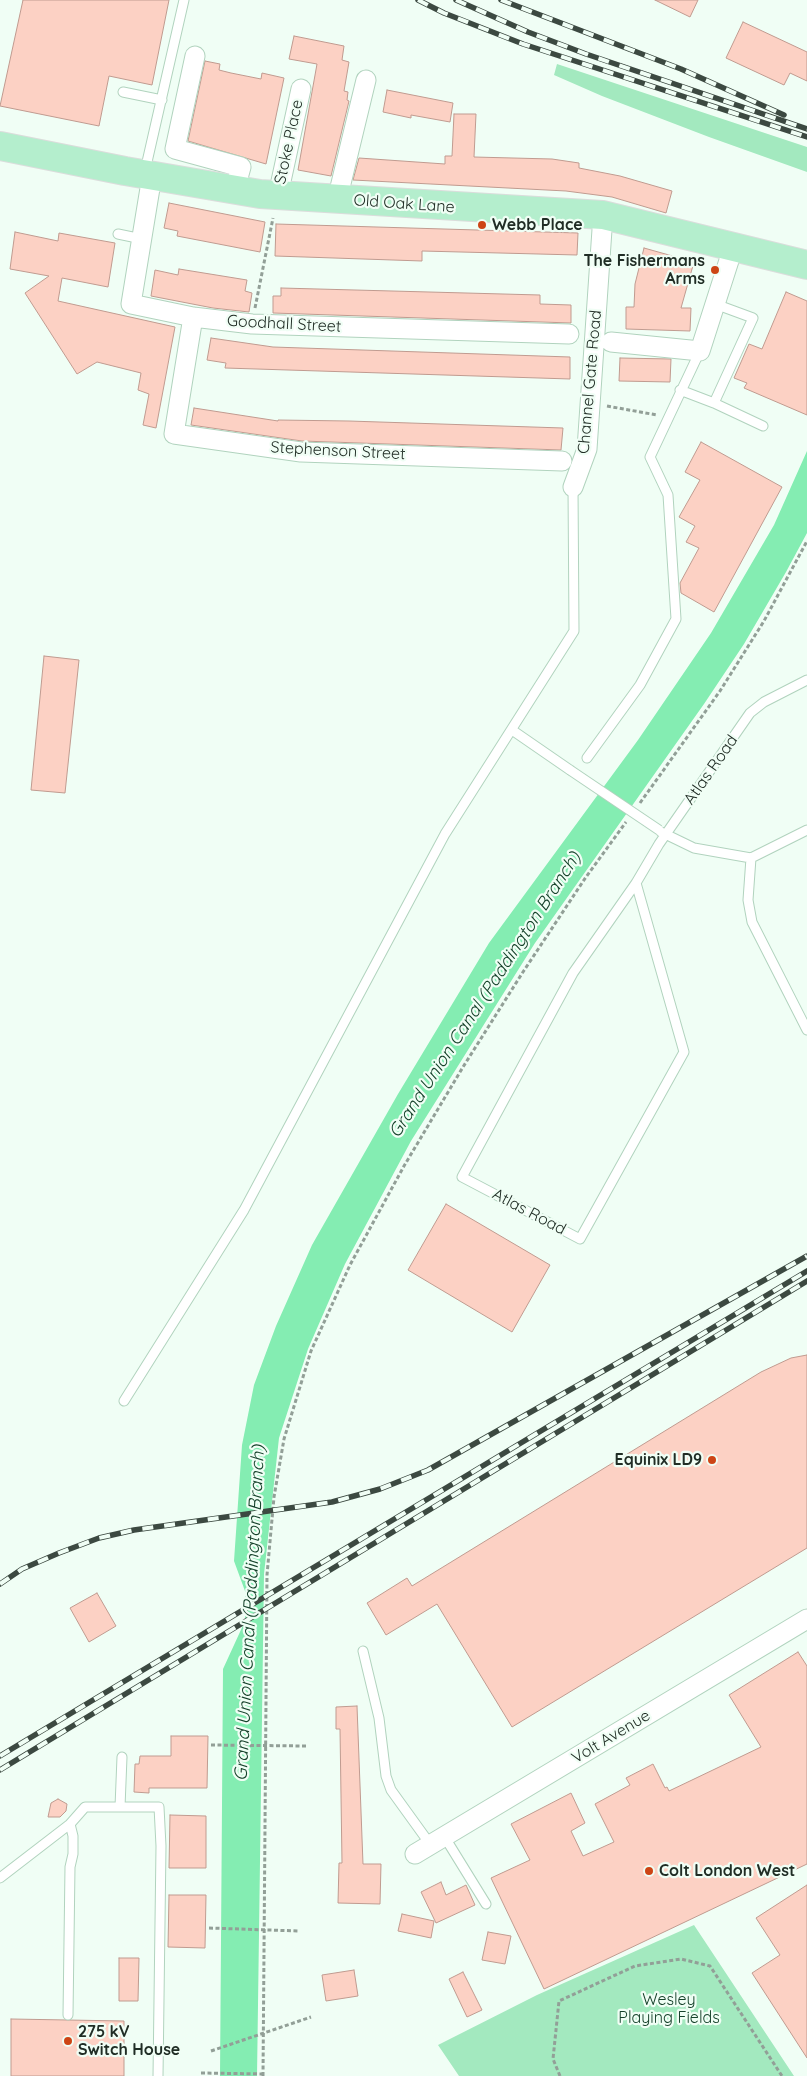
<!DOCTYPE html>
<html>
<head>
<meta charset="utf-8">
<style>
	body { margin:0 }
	canvas { display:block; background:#f0fef5 }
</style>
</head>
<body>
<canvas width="807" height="2076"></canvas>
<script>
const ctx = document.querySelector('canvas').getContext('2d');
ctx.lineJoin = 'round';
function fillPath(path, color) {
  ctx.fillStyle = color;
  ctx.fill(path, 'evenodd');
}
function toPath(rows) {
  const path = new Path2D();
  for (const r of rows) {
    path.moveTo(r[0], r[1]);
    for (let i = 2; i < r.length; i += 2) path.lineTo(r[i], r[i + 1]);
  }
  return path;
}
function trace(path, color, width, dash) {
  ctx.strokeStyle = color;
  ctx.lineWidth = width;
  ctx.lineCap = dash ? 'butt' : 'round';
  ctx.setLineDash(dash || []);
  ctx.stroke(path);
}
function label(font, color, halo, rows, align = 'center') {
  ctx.font = font + ' Quicksand,sans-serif';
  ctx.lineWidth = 4.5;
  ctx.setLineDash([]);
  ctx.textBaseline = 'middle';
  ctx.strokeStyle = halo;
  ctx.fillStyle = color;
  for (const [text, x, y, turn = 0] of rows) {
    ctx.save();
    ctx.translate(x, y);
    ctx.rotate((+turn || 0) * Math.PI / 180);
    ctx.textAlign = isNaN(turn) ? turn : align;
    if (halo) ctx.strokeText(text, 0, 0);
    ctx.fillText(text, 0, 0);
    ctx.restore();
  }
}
fillPath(toPath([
	[557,64,807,147,807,172,709,137,602,96,554,75],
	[694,1925,794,2076,459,2076,438,2045,537,1995]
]), '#a3e9bf');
fillPath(toPath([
	[807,451,807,533,786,572,744,644,704,704,535,943,411,1141,345,1264,308,1349,279,1438,264,1574,257,2076,220,2076,223,1669,245,1621,245,1591,234,1561,242,1445,254,1385,276,1326,312,1245,398,1094,489,943,638,740,711,633,774,525]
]), '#84edb2');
const building = toPath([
	[23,0,169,0,152,85,109,76,99,126,0,106,23,0],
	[655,0,698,0,690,17,655,0],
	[743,22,807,52,807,81,790,73,784,85,726,58,743,22],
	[294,36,344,46,342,60,349,62,344,91,348,92,347,100,349,101,331,176,298,170,317,64,289,59,294,36],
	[205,61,220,64,219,70,231,73,261,79,262,73,284,78,266,164,188,141,205,61],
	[387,90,453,103,450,122,411,115,411,118,383,112,387,90],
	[454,114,476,114,474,157,552,159,579,163,579,168,620,176,672,191,666,213,612,197,566,191,353,180,359,158,445,164,445,156,452,156,454,114],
	[169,203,265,222,260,252,177,236,178,231,164,228,169,203],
	[276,224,578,233,577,255,422,251,422,261,275,256,276,224],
	[15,232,58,241,59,233,115,243,108,287,62,278,58,301,175,327,156,428,143,425,149,394,138,390,141,373,97,362,77,374,25,293,49,276,10,269,15,232],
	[644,248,694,262,681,308,691,308,690,331,626,329,626,307,634,307,635,284,644,248],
	[179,269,247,280,245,291,252,293,249,312,213,308,151,296,155,270,178,275,179,269],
	[281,288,540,295,540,304,571,305,571,323,273,313,273,296,281,296,281,288],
	[786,292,807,301,807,415,744,388,747,383,734,378,749,344,762,349,786,292],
	[211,338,273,347,570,357,570,379,225,368,226,363,207,360,211,338],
	[620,358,671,359,670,382,619,381,620,358],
	[194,408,278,421,278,420,349,421,563,428,561,450,302,441,191,425,194,408],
	[701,442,782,487,714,612,681,593,680,583,699,548,686,542,695,526,679,517,700,480,685,472,701,442],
	[44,656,79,660,65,793,31,790,44,656],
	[446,1204,550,1265,512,1332,408,1270,446,1204],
	[807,1355,807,1548,512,1727,437,1604,386,1635,367,1603,407,1578,412,1586,761,1372,791,1358,807,1355],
	[97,1593,116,1626,89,1642,70,1608,97,1593],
	[798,1652,807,1666,807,1864,544,1989,491,1878,530,1860,511,1824,571,1793,585,1823,571,1831,583,1856,614,1842,595,1804,630,1785,626,1778,653,1764,665,1788,667,1787,669,1791,761,1747,729,1695,798,1652],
	[357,1706,363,1864,381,1864,380,1904,338,1903,339,1863,342,1863,340,1729,336,1729,336,1707,357,1706],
	[171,1736,208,1736,207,1788,149,1788,149,1793,134,1792,135,1764,139,1764,140,1756,171,1756,171,1736],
	[58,1799,67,1804,66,1811,60,1817,48,1817,51,1803,58,1799],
	[170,1815,206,1816,206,1868,169,1868,170,1815],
	[441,1882,446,1895,466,1885,475,1905,436,1923,421,1892,441,1882],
	[807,1885,807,2058,752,1973,780,1955,756,1918,807,1885],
	[169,1895,206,1895,205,1948,168,1947,169,1895],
	[402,1914,434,1921,431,1938,398,1931,402,1914],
	[488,1932,511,1936,505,1964,482,1960,488,1932],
	[119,1958,139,1958,138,2001,119,2001,119,1958],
	[354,1970,358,1996,326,2001,322,1975,354,1970],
	[463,1972,482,2010,467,2017,449,1979,463,1972],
	[11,2019,124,2021,124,2076,11,2076,11,2019]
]);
fillPath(building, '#fcd1c4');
trace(building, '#c09b90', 1);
const lane = toPath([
	[123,92,162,100],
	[150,171,147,162,184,0],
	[118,234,142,239],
	[680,390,714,403,753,318,715,304],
	[714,403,763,426],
	[512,730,570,770],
	[587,758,640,685,676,619,668,495,650,457,700,351],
	[661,832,694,848,751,858,807,830],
	[751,858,748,900,752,922,807,1030],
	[636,883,684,1052,580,1239,462,1177,573,973,636,883,659,844,750,713,764,702,807,680],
	[124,1401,244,1210,445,834,574,631,573,487],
	[363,1651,379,1718,386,1776,391,1790,430,1844],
	[120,1807,122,1757],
	[444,1836,486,1904],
	[0,1878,70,1824],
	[68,2015,70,1867,73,1854,73,1836,70,1824,85,1807,159,1807,161,1846,158,2076]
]);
const street = toPath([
	[195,56,175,149,241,167,235,189],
	[152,176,131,304,193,317,252,324,569,334],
	[278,195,301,89],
	[337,200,366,80],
	[193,317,174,434,301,452,562,461],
	[611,342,700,351,733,248],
	[573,487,587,449,603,215],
	[415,1854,807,1619]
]);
const primary = toPath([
	[0,146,125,171,260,194,603,215,807,265]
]);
trace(lane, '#b1d3be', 11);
trace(street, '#b1d3be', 21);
trace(primary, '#dbdddc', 30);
trace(toPath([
	[255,308,273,218],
	[607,406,657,415],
	[640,803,720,691,764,621,807,541],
	[263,2076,267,1575,274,1497,284,1439,311,1351,350,1265,404,1166,463,1067,523,972,586,877,626,822],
	[560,2076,553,2059,559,2001,635,1966,681,1959,710,1966,782,2076]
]), '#929f97', 3, [4, 2.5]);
trace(lane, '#fff', 9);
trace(street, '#fff', 19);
trace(primary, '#b4eecd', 28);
const rail = toPath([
	[418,0,444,13,523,44,807,137],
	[456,0,528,32,586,54,807,129],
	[501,0,681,69,784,115],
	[0,1584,22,1569,59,1553,99,1538,134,1530,332,1502,380,1489,428,1470,807,1256],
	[0,1756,807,1271],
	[0,1770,807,1281]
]);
trace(rail, '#3c4941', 5.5);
trace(rail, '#f0fef5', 4, [11]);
const laneBridge = toPath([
	[570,770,659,830]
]);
trace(laneBridge, '#b1d3be', 11, []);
trace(toPath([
	[211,1745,306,1746],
	[209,1928,299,1931],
	[211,2051,311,2017],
	[201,2073,266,2074]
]), '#929f97', 3, [4, 2.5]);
trace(laneBridge, '#fff', 9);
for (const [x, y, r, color] of [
	[482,225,5,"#cd4515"],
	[715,270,5,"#cd4515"],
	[712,1460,5,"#cd4515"],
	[649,1871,5,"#cd4515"],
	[68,2041,5,"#cd4515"]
]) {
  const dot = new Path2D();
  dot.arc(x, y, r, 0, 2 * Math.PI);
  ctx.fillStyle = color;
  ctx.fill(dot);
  trace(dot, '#f0fef5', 2);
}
label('16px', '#202d25', '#f0fef5', [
	["Stoke Place",289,142,-78],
	["Old Oak Lane",404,204,4],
	["Goodhall Street",284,324,3],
	["Channel Gate Road",590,382,-85],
	["Stephenson Street",338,451,3],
	["Atlas Road",711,770,-55],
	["Atlas Road",529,1212,28],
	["Volt Avenue",611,1737,-31]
]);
label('bold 16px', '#202d25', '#f0fef5', [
	["Webb Place",492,225],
	["The Fishermans",705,261,"right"],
	["Arms",705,279,"right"],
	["Equinix LD9",702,1460,"right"],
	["Colt London West",659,1871],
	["275 kV",78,2032],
	["Switch House",78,2050]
], 'left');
label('16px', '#16422b', '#f0fef5', [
	["Wesley",669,2000],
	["Playing Fields",669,2018]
]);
label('italic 18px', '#15412a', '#f0fef5', [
	["Grand Union Canal (Paddington Branch)",485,995,-57],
	["Grand Union Canal (Paddington Branch)",250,1613,-87]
]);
</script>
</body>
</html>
